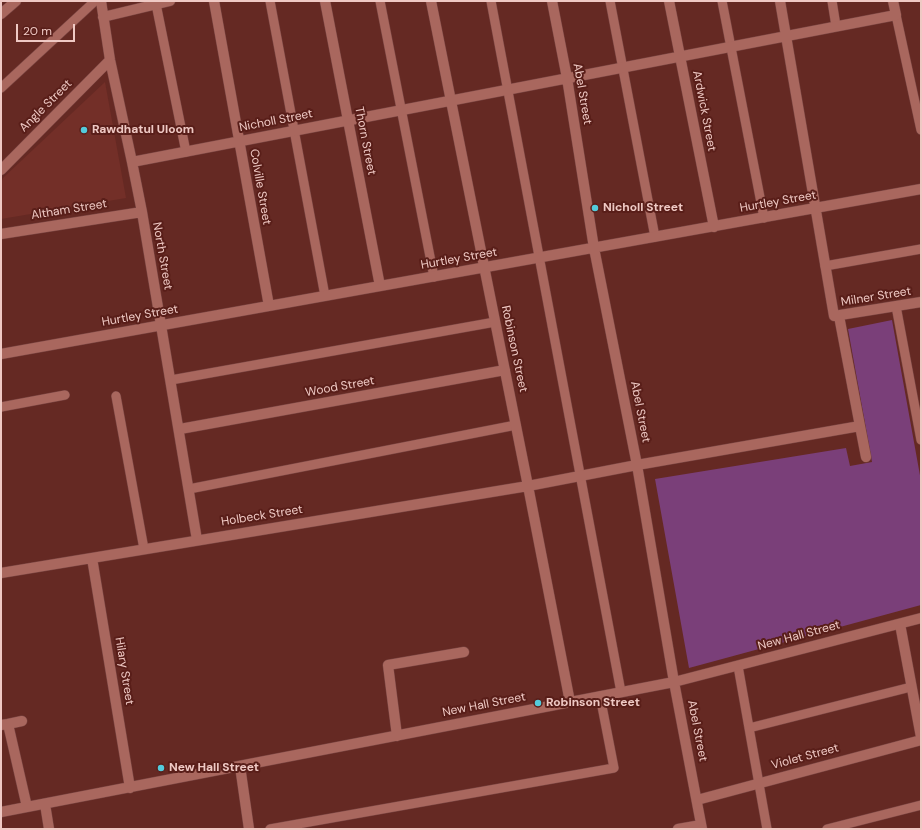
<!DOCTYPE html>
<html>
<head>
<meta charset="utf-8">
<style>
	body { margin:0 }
	#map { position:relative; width:922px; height:830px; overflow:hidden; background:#652923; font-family:"DM Sans",sans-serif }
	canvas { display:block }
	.frame { position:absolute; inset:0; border:2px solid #efc9c4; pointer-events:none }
	.scale { position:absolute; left:16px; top:24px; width:59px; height:18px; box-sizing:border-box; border:2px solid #efc9c4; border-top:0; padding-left:5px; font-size:12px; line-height:14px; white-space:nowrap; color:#efc9c4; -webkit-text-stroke:3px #591e19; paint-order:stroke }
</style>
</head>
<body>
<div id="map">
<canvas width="922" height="830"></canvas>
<div class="frame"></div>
<div class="scale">20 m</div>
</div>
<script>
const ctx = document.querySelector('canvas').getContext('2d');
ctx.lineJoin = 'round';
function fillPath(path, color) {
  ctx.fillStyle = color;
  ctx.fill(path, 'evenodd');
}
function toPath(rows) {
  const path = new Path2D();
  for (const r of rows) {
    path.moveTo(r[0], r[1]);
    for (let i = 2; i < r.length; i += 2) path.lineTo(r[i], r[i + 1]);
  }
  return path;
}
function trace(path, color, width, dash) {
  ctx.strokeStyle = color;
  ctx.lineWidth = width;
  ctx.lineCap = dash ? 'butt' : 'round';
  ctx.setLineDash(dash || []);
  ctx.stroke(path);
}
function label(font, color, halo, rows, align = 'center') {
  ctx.font = font + ' "DM Sans",sans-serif';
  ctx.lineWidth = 4;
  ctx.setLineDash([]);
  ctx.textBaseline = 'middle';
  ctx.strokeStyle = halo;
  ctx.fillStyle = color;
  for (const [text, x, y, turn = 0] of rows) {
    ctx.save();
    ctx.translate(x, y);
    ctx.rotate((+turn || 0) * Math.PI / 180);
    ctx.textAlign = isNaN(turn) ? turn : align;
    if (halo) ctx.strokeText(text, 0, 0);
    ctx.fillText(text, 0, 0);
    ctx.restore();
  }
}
fillPath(toPath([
	[105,82,126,198,1,219,1,183,3,178]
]), '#732f28');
fillPath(toPath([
	[892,320,921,481,921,605,689,668,655,479,846,448,850,466,872,462,848,329]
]), '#7a3f79');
const service = toPath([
	[270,1,325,296],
	[380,1,434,277],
	[491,1,621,692],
	[610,1,655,237],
	[722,1,764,218],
	[832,1,836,26],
	[156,4,186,152],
	[896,15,921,130],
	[1,88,95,1],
	[825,266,921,249],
	[896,306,921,440],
	[171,380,495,322],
	[116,396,144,549],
	[1,407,65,395],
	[189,489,516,425],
	[738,666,767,829],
	[749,728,911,687],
	[270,829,614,768,600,696],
	[827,829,921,805]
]);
const minor = toPath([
	[101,1,110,60,132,162,142,212,197,540],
	[214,1,269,306],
	[325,1,380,286],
	[431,1,528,486,570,702],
	[552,1,567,78,594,248,637,465,674,682,702,829],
	[669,1,714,227],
	[780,1,834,316,921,302],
	[1,14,16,1],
	[103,17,170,1],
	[132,162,896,15,893,1],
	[1,170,110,60],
	[1,234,142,212],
	[1,354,921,189],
	[860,426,866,457],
	[180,429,505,370],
	[92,558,130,788],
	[1,573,528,486,637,465,860,426,839,316],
	[900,624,921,737],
	[8,724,22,721],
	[1,725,8,724,27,807],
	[397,736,388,665,464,652],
	[240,766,249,829],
	[697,800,921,740],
	[45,804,49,829],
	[1,812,674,682,921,618],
	[678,829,701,825]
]);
trace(service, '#794542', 10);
trace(minor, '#794542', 11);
trace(service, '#a9675e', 9);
trace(minor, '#a9675e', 10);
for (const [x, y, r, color] of [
	[84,130,4,"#53cbdb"],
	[595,208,4,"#53cbdb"],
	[538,703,4,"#53cbdb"],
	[161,768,4,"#53cbdb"]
]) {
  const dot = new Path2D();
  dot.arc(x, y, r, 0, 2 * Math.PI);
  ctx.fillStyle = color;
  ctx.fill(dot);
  trace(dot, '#591e19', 1.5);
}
label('12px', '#efc9c4', '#591e19', [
	["Abel Street",582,94,80],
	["Angle Street",46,106,-45],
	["Ardwick Street",704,111,79],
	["Nicholl Street",276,121,-11],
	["Thorn Street",365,141,79],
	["Colville Street",260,187,80],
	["Hurtley Street",778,202,-10],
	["Altham Street",69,210,-9],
	["North Street",162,256,80],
	["Hurtley Street",459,259,-10],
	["Milner Street",876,297,-9],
	["Hurtley Street",140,316,-10],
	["Robinson Street",514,349,78],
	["Wood Street",340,387,-10],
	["Abel Street",640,412,79],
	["Holbeck Street",262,516,-9],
	["New Hall Street",799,636,-15],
	["Hilary Street",124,671,81],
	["New Hall Street",484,705,-11],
	["Abel Street",697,731,79],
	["Violet Street",805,757,-15]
]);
label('bold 12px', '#efc9c4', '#591e19', [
	["Rawdhatul Uloom",92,130],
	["Nicholl Street",603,208],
	["Robinson Street",546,703],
	["New Hall Street",169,768]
], 'left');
</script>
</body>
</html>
